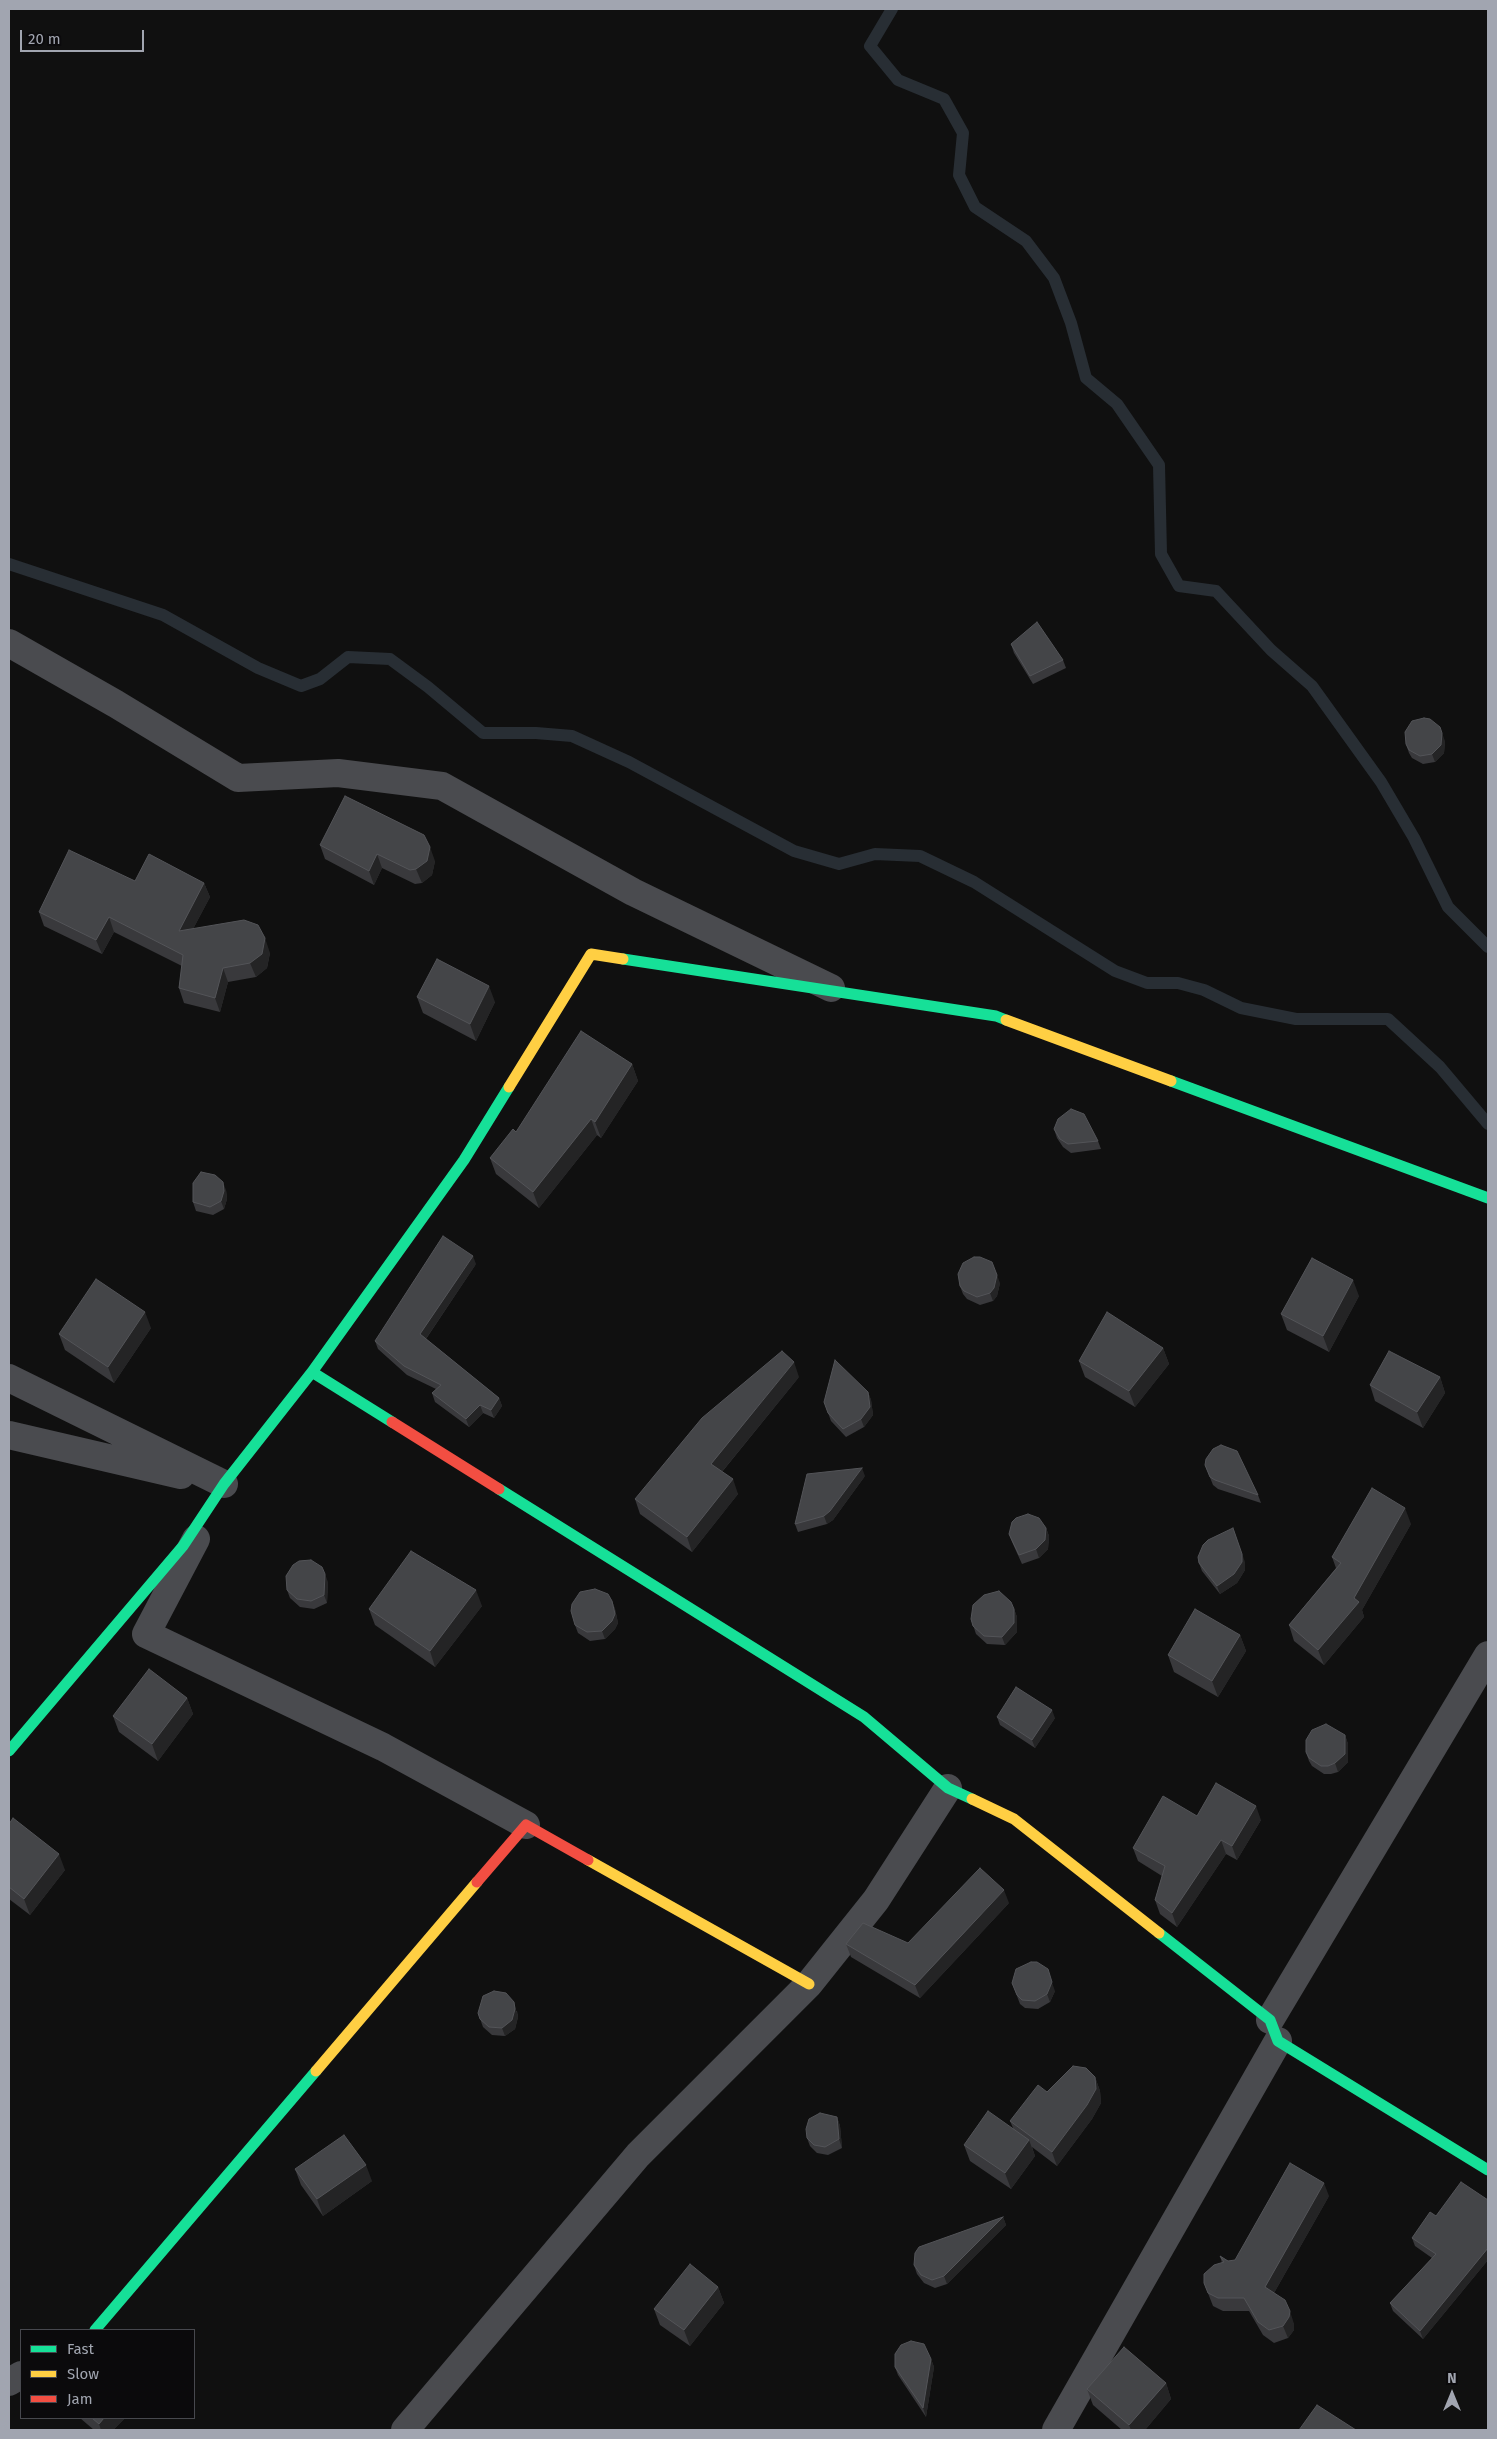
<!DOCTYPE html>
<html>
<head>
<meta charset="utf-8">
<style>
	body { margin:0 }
	#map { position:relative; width:1497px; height:2439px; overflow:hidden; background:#101010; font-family:"Fira Sans",sans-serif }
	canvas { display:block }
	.frame { position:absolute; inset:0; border:10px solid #a1a5b0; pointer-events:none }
	.legend { position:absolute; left:20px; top:2329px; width:175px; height:90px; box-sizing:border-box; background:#0b0a0c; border:1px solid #47484e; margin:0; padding:6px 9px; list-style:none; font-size:15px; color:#a1a5b0 }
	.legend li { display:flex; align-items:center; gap:10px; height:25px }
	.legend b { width:25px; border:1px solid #47484e }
	.north { position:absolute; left:1427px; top:2369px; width:50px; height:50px; -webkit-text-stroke:4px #0b0a0c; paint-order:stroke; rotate:0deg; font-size:14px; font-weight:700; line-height:20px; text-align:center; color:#a1a5b0 }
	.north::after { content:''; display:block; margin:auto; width:18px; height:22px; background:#a1a5b0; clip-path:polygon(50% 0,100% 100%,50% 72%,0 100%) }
	.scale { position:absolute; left:20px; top:30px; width:124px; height:22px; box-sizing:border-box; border:2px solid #a1a5b0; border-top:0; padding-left:6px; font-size:15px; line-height:18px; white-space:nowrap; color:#a1a5b0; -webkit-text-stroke:4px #0b0a0c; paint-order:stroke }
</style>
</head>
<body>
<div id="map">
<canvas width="1497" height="2439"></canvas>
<div class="frame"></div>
<ul class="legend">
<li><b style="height:6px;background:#16e098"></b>Fast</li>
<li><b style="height:6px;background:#ffcf43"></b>Slow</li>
<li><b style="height:6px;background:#f24e42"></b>Jam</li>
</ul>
<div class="north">N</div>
<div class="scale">20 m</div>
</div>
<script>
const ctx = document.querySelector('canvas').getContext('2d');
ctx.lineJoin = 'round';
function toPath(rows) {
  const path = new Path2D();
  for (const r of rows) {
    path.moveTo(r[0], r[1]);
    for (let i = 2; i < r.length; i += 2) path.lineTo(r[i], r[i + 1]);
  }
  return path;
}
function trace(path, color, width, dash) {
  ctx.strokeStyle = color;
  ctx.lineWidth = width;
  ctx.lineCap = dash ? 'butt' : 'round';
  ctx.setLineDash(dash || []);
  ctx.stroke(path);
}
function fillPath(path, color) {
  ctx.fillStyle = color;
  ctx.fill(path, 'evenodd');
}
trace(toPath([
	[892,9,870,46,898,80,944,99,963,133,959,175,975,207,1026,241,1054,278,1071,323,1086,378,1117,404,1159,465,1161,554,1179,586,1216,591,1271,650,1312,686,1381,782,1414,838,1448,907,1488,947],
	[9,564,163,615,258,668,301,686,320,679,348,657,390,659,428,687,483,733,536,733,572,736,629,762,794,851,839,864,875,854,920,856,974,882,1115,971,1147,983,1178,983,1204,990,1241,1008,1296,1019,1388,1019,1440,1067,1488,1124]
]), '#282e34', 12);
trace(toPath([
	[9,643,116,704,238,778,338,773,442,786,633,892,831,988],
	[9,1378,224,1484],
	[9,1435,181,1475],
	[196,1539,146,1634,383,1747,526,1825],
	[1270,2020,1488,1655],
	[9,2382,21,2375],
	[405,2430,638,2155,809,1984,876,1900,948,1788],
	[1056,2430,1278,2041]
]), '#4a4b4f', 28);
trace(toPath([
	[623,959,996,1016,1006,1020],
	[1171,1081,1488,1198],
	[312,1372,464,1160,509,1087],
	[499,1489,864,1717,948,1788,972,1799],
	[9,1751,183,1546,224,1484,312,1372,392,1422],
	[1159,1933,1270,2020,1278,2041,1488,2170],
	[95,2330,316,2071]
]), '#16e098', 11);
trace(toPath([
	[1006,1020,1171,1081],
	[509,1087,591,954,623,959],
	[972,1799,1014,1819,1159,1933],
	[588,1860,809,1984],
	[316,2071,477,1882]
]), '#ffcf43', 11);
trace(toPath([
	[392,1422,499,1489],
	[477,1882,526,1825,588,1860]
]), '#f24e42', 11);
fillPath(toPath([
	[1011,644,1063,660,1066,668,1033,684,1014,653],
	[1445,741,1444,753,1435,762,1423,764,1412,758,1409,753,1406,744],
	[320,845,435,861,432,875,422,883,415,884,382,868,374,885,325,859],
	[135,881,204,883,210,897,193,929,270,953,267,968,256,977,228,982,220,1012,184,1003,179,988,182,966,114,932,102,954,44,926,39,912],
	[417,997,495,1002,476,1041,423,1013],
	[632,1064,638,1081,601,1138,597,1135,539,1208,496,1174,490,1158,516,1132],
	[1054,1129,1098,1141,1101,1149,1071,1153,1063,1147,1057,1138],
	[226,1190,227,1199,224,1209,213,1215,196,1211,193,1202],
	[476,1264,426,1339,499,1398,502,1406,494,1418,483,1413,469,1427,435,1402,432,1393,436,1389,407,1375,378,1349,375,1341],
	[1000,1283,997,1296,993,1301,980,1305,967,1299,963,1294,960,1286],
	[1359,1296,1329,1352,1287,1330,1281,1314],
	[151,1328,114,1383,65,1350,59,1334],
	[1163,1348,1169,1364,1135,1407,1085,1377,1079,1361],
	[799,1377,722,1472,738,1494,692,1552,640,1514,635,1499],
	[1440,1377,1445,1393,1423,1428,1375,1401,1370,1385],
	[868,1392,871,1400,873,1415,864,1427,846,1437,831,1421,824,1402],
	[1205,1465,1258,1495,1261,1503,1218,1489,1213,1485],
	[865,1476,833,1520,827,1524,798,1532,795,1524],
	[1411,1524,1362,1610,1364,1617,1324,1665,1294,1641,1289,1625,1336,1568,1332,1557],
	[1046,1528,1049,1536,1048,1549,1039,1558,1022,1564,1012,1542,1009,1534],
	[1245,1562,1245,1570,1237,1583,1220,1594,1202,1571,1199,1563],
	[328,1582,327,1603,314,1609,300,1607,290,1598,287,1590],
	[612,1601,615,1609,618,1623,615,1629,605,1639,590,1641,578,1633,575,1625],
	[482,1606,435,1667,375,1625,369,1609],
	[1014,1609,1017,1617,1017,1632,1005,1645,987,1644,976,1634,971,1619],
	[1240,1635,1246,1651,1218,1697,1174,1672,1168,1655],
	[187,1698,193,1714,158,1761,119,1732,113,1716],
	[997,1717,1055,1718,1035,1748,1000,1725],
	[1345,1735,1348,1744,1348,1762,1338,1772,1331,1774,1324,1774,1312,1766,1309,1761,1306,1752],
	[1197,1816,1261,1820,1237,1860,1226,1854,1177,1927,1160,1914,1155,1900,1162,1876,1138,1861,1133,1848],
	[9,1824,65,1870,30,1915,9,1899],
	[1009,1903,920,1998,851,1957,846,1944,908,1943],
	[1012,1983,1055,1991,1050,2002,1038,2009,1025,2008,1020,2004],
	[517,2011,518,2017,515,2029,505,2036,492,2035,483,2027,478,2013],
	[1095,2077,1100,2091,1101,2103,1092,2119,1057,2166,1032,2147,1035,2156,1011,2189,970,2161,964,2145,1013,2128,1010,2121,1047,2092],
	[837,2117,840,2126,842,2148,828,2155,817,2153,810,2146,807,2138],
	[295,2169,372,2181,323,2216,301,2185],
	[1329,2196,1274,2293,1294,2324,1294,2330,1288,2338,1274,2343,1263,2335,1249,2311,1223,2311,1213,2306,1204,2283,1222,2263,1220,2256,1228,2261,1235,2260],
	[1488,2200,1488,2260,1423,2339,1393,2311,1390,2303,1432,2258,1415,2246,1412,2238,1436,2216],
	[1003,2217,1006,2225,947,2284,935,2288,924,2283,917,2274,914,2265],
	[718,2287,724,2303,690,2346,660,2325,654,2309],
	[931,2359,934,2367,926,2417,898,2375,895,2367],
	[1166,2383,1171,2399,1145,2430,1122,2430,1093,2405,1087,2389],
	[80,2418,125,2418,113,2430,94,2430]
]), '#39393c');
fillPath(toPath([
	[1442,733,1445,741,1444,753,1435,762,1432,754],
	[430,847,435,861,432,875,422,883,416,869],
	[377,854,382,868,374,885,369,871],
	[204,883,210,897,184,946,179,931],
	[109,917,114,932,102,954,96,940],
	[265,938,270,953,267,968,256,977,250,963],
	[223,968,228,982,220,1012,215,998],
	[489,986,495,1002,476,1041,470,1024],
	[632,1064,638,1081,601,1138,595,1122],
	[591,1119,597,1135,539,1208,533,1192],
	[223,1182,226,1190,227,1199,224,1209,221,1201],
	[473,1256,476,1264,423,1343,420,1334],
	[997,1275,1000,1283,997,1296,993,1301,990,1293],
	[1353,1280,1359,1296,1329,1352,1323,1336],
	[145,1312,151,1328,114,1383,108,1367],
	[1163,1348,1169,1364,1135,1407,1129,1391],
	[794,1362,799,1377,716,1479,711,1464],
	[1440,1377,1445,1393,1423,1428,1417,1412],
	[868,1392,871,1400,873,1415,864,1427,861,1419],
	[499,1398,502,1406,494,1418,491,1410],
	[480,1405,483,1413,469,1427,466,1419],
	[862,1468,865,1476,833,1520,827,1524,824,1516],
	[733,1479,738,1494,692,1552,687,1537],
	[1405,1508,1411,1524,1362,1610,1364,1617,1324,1665,1318,1650,1354,1598],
	[1046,1528,1049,1536,1048,1549,1039,1558,1036,1549],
	[1233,1528,1245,1562,1245,1570,1237,1583,1220,1594,1217,1586],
	[325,1574,328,1582,327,1603,324,1595],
	[476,1590,482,1606,435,1667,430,1651],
	[612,1601,615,1609,618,1623,615,1629,605,1639,602,1631],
	[1014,1609,1017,1617,1017,1632,1005,1645,1002,1637],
	[1240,1635,1246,1651,1218,1697,1212,1681],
	[187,1698,193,1714,158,1761,152,1744],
	[1052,1710,1055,1718,1035,1748,1032,1740],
	[1345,1735,1348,1744,1348,1762,1338,1772,1335,1763],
	[1256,1806,1261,1820,1237,1860,1232,1846],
	[1221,1840,1226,1854,1177,1927,1172,1913],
	[59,1854,65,1870,30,1915,24,1899],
	[1004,1890,1009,1903,920,1998,915,1985],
	[1050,1977,1055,1991,1050,2002,1047,1994],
	[514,2002,518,2017,515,2029,505,2036,502,2028],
	[1095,2077,1100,2091,1101,2103,1092,2119,1057,2166,1052,2152],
	[837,2117,840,2126,842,2148,839,2139],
	[1029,2140,1035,2156,1011,2189,1005,2173],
	[366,2165,372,2181,323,2216,317,2199],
	[1324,2183,1329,2196,1270,2300,1265,2287],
	[1003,2217,1006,2225,947,2284,944,2276],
	[1488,2248,1488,2260,1423,2339,1420,2331],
	[718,2287,724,2303,690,2346,684,2330],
	[1290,2311,1294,2324,1294,2330,1288,2338,1283,2326],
	[931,2359,934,2367,926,2417,923,2408],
	[1166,2383,1171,2399,1145,2430,1131,2430,1129,2425],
	[104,2418,125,2418,113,2430,101,2430,99,2424]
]), '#242425');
const building = toPath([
	[1037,622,1063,660,1030,676,1011,644,1037,622],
	[1424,718,1430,719,1440,727,1442,733,1441,745,1432,754,1420,756,1409,750,1406,744,1405,732,1412,721,1424,718],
	[345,796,424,835,430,847,427,861,416,869,410,870,377,854,369,871,320,845,345,796],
	[69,850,135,881,149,854,204,883,179,931,244,920,258,925,265,938,262,954,250,963,223,968,215,998,179,988,183,955,109,917,96,940,39,912,69,850],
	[437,959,489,986,470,1024,417,997,437,959],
	[581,1031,632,1064,595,1122,591,1119,533,1192,490,1158,513,1129,516,1132,581,1031],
	[1071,1109,1084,1114,1098,1141,1068,1144,1060,1139,1054,1129,1058,1119,1071,1109],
	[201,1172,215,1175,223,1182,224,1191,221,1201,210,1207,193,1202,193,1183,201,1172],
	[443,1236,473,1256,420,1334,499,1398,491,1410,480,1405,466,1419,432,1393,441,1385,404,1366,375,1341,443,1236],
	[974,1257,980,1257,992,1262,997,1275,994,1288,990,1293,977,1297,964,1291,960,1286,958,1274,963,1263,974,1257],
	[1312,1258,1353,1280,1323,1336,1281,1314,1312,1258],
	[96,1279,145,1312,108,1367,59,1334,96,1279],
	[1107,1312,1163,1348,1129,1391,1079,1361,1107,1312],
	[782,1351,794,1362,711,1464,733,1479,687,1537,635,1499,702,1418,782,1351],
	[1389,1351,1440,1377,1417,1412,1370,1385,1389,1351],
	[835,1360,868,1392,870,1407,861,1419,843,1429,828,1413,824,1402,835,1360],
	[1221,1445,1237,1451,1258,1495,1215,1480,1210,1477,1205,1465,1206,1459,1213,1449,1221,1445],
	[862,1468,830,1511,824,1516,795,1524,807,1474,862,1468],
	[1372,1488,1405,1508,1354,1598,1359,1602,1318,1650,1289,1625,1341,1563,1332,1557,1372,1488],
	[1028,1514,1039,1518,1046,1528,1045,1540,1036,1549,1019,1555,1009,1534,1012,1522,1016,1518,1028,1514],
	[1233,1528,1242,1554,1242,1562,1234,1574,1217,1586,1199,1563,1198,1557,1203,1545,1208,1540,1233,1528],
	[411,1551,476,1590,430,1651,369,1609,411,1551],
	[311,1560,322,1567,325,1574,324,1595,311,1601,297,1599,287,1590,286,1576,293,1565,299,1561,311,1560],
	[595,1589,608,1594,612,1601,615,1614,612,1621,602,1631,587,1632,575,1625,571,1611,572,1604,580,1592,595,1589],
	[999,1591,1011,1602,1014,1609,1014,1623,1002,1637,984,1636,973,1626,971,1619,973,1605,984,1595,999,1591],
	[1195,1609,1240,1635,1212,1681,1168,1655,1195,1609],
	[149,1669,187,1698,152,1744,113,1716,149,1669],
	[1016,1687,1052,1710,1032,1740,997,1717,1016,1687],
	[1326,1724,1345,1735,1345,1754,1335,1763,1328,1766,1321,1766,1309,1758,1306,1752,1306,1740,1312,1730,1326,1724],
	[1216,1783,1256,1806,1232,1846,1221,1840,1172,1913,1155,1900,1165,1866,1133,1848,1163,1796,1197,1816,1216,1783],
	[13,1818,59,1854,24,1899,9,1887,9,1824,13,1818],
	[980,1868,1004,1890,915,1985,846,1944,863,1923,908,1943,980,1868],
	[1031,1962,1037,1962,1048,1969,1052,1982,1047,1994,1035,2001,1022,2000,1017,1995,1012,1983,1016,1969,1031,1962],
	[494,1991,506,1993,514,2002,515,2009,512,2020,502,2028,489,2027,480,2019,478,2013,483,1996,494,1991],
	[1073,2066,1086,2068,1095,2077,1096,2089,1087,2105,1052,2152,1010,2121,1038,2085,1047,2092,1073,2066],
	[988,2111,1029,2140,1005,2173,964,2145,988,2111],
	[820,2113,837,2117,839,2139,825,2147,814,2145,807,2138,806,2129,809,2119,820,2113],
	[344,2135,366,2165,317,2199,295,2169,344,2135],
	[1290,2163,1324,2183,1265,2287,1285,2300,1290,2311,1289,2317,1283,2326,1269,2330,1258,2322,1244,2298,1218,2298,1208,2293,1204,2283,1204,2274,1214,2265,1224,2262,1220,2256,1228,2261,1235,2260,1290,2163],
	[1461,2182,1488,2200,1488,2248,1420,2331,1390,2303,1436,2254,1412,2238,1430,2212,1436,2216,1461,2182],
	[1003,2217,944,2276,932,2280,921,2275,914,2265,915,2253,919,2247,1003,2217],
	[690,2264,718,2287,684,2330,654,2309,690,2264],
	[911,2341,924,2344,931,2359,923,2408,895,2367,895,2354,901,2345,911,2341],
	[1124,2347,1166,2383,1129,2425,1087,2389,1124,2347],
	[1317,2405,1356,2430,1299,2430,1317,2405],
	[92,2418,104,2418,99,2424,92,2418]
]);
fillPath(building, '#444548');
trace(building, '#535458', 1);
</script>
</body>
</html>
